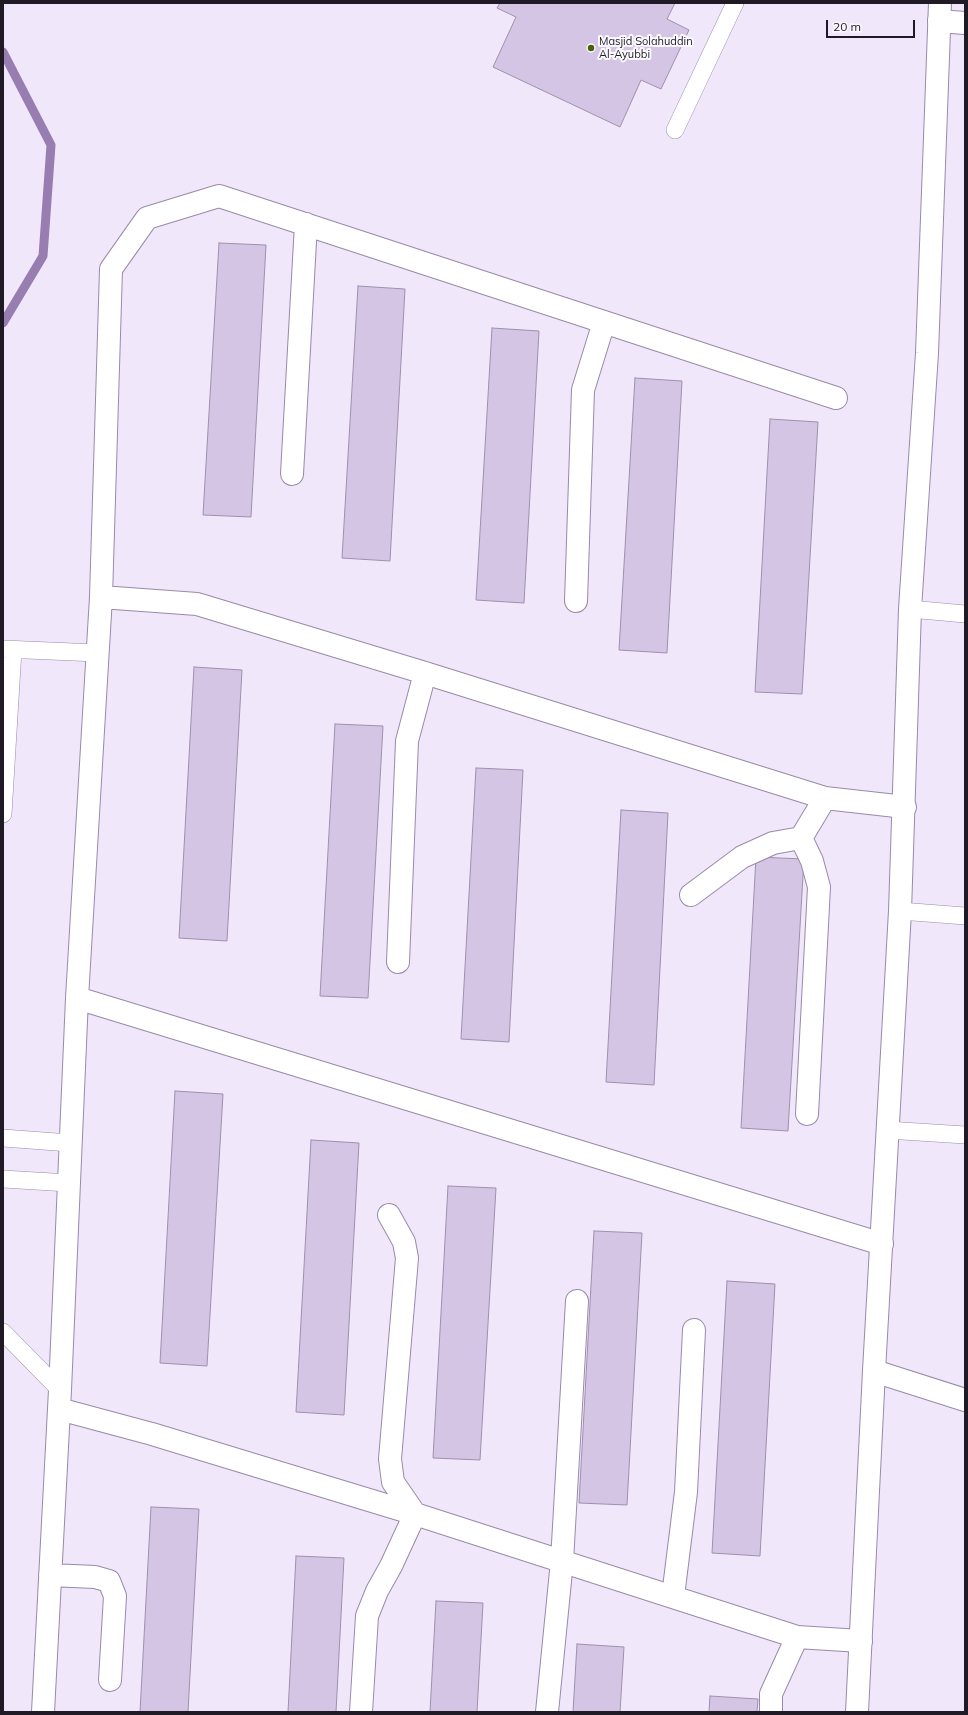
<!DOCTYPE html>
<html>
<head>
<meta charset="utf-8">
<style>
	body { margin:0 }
	#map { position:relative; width:968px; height:1715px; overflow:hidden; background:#f1e7fb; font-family:Mulish,sans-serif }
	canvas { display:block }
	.frame { position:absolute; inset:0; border:4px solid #1f1a25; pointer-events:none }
	.scale { position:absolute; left:826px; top:20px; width:89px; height:18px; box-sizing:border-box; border:2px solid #1f1a25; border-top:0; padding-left:5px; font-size:12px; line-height:14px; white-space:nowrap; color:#1f1a25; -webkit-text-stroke:3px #fbf8fe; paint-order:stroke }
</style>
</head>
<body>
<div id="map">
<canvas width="968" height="1715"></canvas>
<div class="frame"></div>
<div class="scale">20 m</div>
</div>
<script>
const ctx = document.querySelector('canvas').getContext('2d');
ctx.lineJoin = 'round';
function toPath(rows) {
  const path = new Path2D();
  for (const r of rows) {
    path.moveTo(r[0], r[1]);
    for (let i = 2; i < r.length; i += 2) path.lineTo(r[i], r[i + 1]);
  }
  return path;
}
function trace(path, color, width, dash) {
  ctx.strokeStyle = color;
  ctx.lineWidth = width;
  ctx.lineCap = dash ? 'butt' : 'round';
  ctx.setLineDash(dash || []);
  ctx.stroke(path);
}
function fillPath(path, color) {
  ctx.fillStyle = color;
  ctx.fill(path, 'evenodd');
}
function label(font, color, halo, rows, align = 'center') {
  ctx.font = font + ' Mulish,sans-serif';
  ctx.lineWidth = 4;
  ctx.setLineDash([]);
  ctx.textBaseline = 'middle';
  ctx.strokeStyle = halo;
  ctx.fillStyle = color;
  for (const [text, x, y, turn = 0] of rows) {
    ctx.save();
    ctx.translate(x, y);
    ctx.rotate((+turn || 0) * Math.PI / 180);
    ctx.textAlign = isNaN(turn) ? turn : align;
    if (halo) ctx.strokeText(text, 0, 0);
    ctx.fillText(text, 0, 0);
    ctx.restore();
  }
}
trace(toPath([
	[3,52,51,145,43,256,3,323]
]), '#977db0', 9);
const building = toPath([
	[500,3,675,3,667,19,689,30,661,89,641,80,620,127,493,67,516,17,497,8,500,3],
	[219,243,266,245,251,517,203,515,219,243],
	[358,286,405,289,390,561,342,558,358,286],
	[492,328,539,331,524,603,476,600,492,328],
	[635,378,682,381,667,653,619,650,635,378],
	[770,419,818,422,802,694,755,692,770,419],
	[194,667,242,670,227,941,179,938,194,667],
	[335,724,383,726,368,998,320,996,335,724],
	[476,768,523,770,509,1042,461,1039,476,768],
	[621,810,668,813,654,1085,606,1082,621,810],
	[756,857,804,859,788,1131,741,1128,756,857],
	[175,1091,223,1094,207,1366,160,1363,175,1091],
	[311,1140,359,1143,344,1415,296,1412,311,1140],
	[448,1186,496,1188,480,1460,433,1458,448,1186],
	[594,1231,642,1233,627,1505,579,1503,594,1231],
	[727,1281,775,1284,760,1556,712,1553,727,1281],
	[151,1507,199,1509,188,1712,140,1712,151,1507],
	[296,1556,344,1558,336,1712,288,1712,296,1556],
	[436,1601,483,1603,477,1712,430,1712,436,1601],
	[577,1644,624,1647,620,1712,573,1712,577,1644],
	[710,1696,758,1699,757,1712,709,1712,710,1696]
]);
fillPath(building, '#d5c5e5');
trace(building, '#9e90ad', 1);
const service = toPath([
	[675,130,735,3],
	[910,609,965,614],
	[3,649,97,653],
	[3,814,13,650],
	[900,911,965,916],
	[887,1130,965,1135],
	[3,1138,70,1143],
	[3,1179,69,1183],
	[3,1332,60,1390]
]);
const minor = toPath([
	[939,21,965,23],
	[292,474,306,224],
	[101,597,197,604,425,673,825,798,905,807],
	[576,601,583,390,604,322],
	[801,838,812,861,819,887,807,1114],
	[691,895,742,857,773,843,801,838,825,798],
	[398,962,407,741,425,673],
	[77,998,882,1244],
	[874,1371,965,1400],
	[59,1409,152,1434,415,1514,797,1637,861,1641],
	[50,1575,95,1577,109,1581,115,1596,110,1680],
	[673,1596,686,1492,694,1330],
	[43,1712,60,1390,77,998,101,597,111,269,147,218,219,196,836,398],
	[361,1712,367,1616,377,1591,391,1566,415,1514,393,1482,390,1459,407,1258,404,1242,389,1215],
	[547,1712,562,1561,577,1301],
	[771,1712,771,1694,797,1637]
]);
const tertiary = toPath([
	[857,1712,874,1371,900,911,910,609,927,353,940,3]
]);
trace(service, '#998aa8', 18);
trace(minor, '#998aa8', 24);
trace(tertiary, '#998aa8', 24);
trace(service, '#fff', 17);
trace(minor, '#fff', 22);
trace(tertiary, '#fff', 22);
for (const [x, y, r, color] of [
	[591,48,4,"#446010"]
]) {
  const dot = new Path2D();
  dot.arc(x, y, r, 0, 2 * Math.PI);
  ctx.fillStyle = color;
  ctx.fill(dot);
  trace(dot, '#fbf8fe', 1.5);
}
label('11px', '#1f1a25', '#fbf8fe', [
	["Masjid Solahuddin",599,42],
	["Al-Ayubbi",599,55]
], 'left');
</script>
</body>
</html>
